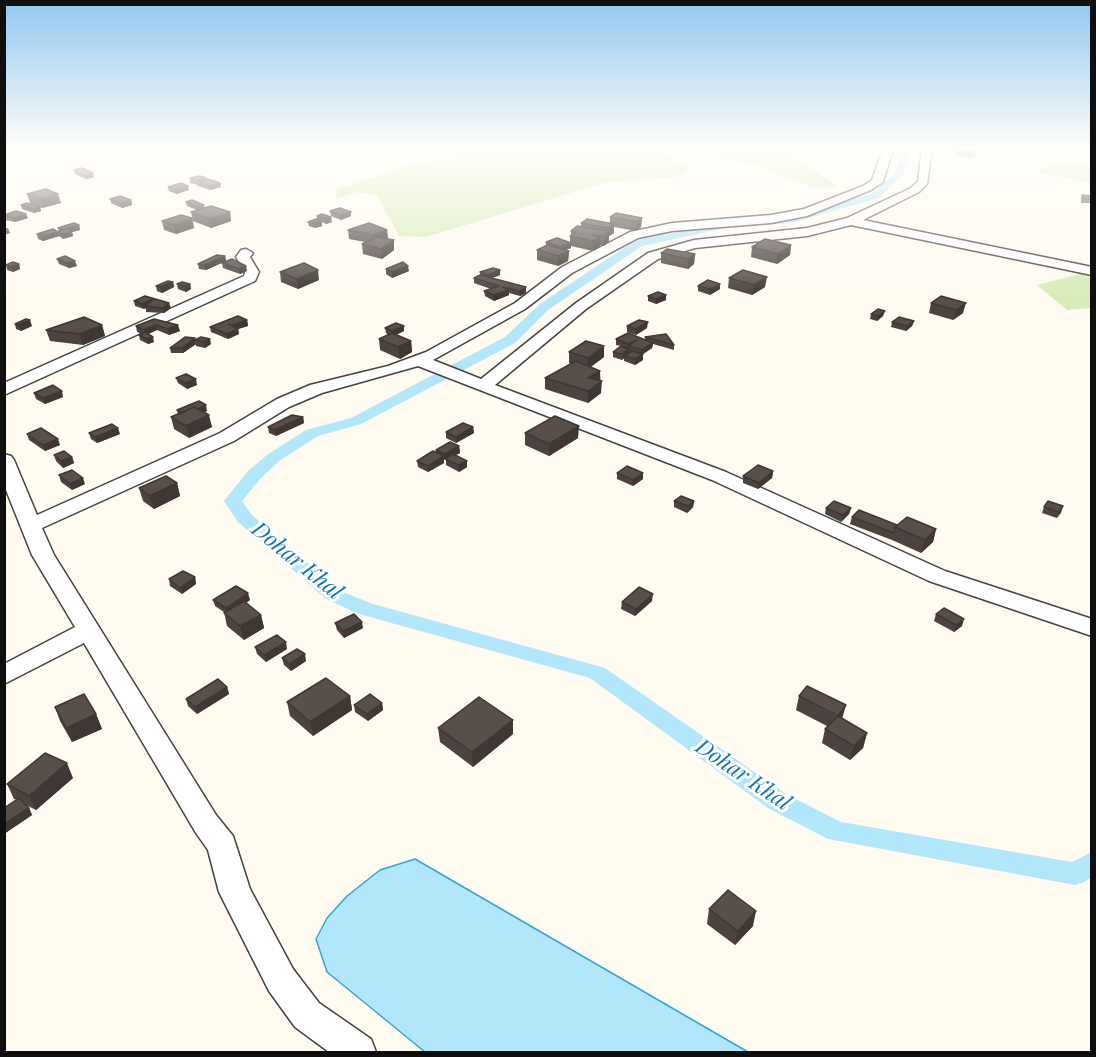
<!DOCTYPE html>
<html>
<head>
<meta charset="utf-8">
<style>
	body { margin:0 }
	#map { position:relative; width:1096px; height:1057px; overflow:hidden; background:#fffbf1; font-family:"Playfair Display",serif }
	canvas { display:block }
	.frame { position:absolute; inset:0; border:6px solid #0f0f0f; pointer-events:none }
</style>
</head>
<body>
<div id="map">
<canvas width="1096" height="1057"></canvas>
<div class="frame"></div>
</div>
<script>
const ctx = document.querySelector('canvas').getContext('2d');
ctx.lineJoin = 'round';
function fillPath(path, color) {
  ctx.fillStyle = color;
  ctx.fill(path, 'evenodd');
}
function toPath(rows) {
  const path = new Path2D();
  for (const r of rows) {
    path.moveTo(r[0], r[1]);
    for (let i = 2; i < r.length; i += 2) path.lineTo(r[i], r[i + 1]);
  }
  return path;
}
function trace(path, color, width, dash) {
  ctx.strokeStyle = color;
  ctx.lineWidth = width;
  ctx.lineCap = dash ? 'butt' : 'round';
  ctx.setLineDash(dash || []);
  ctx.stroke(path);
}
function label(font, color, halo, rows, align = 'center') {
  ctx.font = font + ' "Playfair Display",serif';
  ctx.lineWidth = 6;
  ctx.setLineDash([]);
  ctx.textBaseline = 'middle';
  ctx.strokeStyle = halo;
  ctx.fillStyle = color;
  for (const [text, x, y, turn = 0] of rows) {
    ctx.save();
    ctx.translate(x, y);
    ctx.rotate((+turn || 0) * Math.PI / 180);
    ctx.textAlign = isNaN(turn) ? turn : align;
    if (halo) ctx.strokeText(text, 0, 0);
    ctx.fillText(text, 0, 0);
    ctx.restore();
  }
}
fillPath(toPath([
	[462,149,658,149,691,171,678,177,607,182,426,237,399,236,377,196,357,192,336,199,337,190,416,162,455,160],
	[668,149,784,149,838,187,815,188,752,164],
	[1056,163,1091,165,1091,183,1035,172],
	[1091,271,1091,308,1067,310,1037,285]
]), '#d8ecb7');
const water = toPath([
	[415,859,748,1052,425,1052,327,972,316,939,327,918,347,896,380,870,415,859]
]);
fillPath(water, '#b2e6fa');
trace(water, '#34a5d5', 1.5);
fillPath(toPath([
	[903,149,911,149,904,174,879,198,791,223,759,225,754,222,759,219,790,217,871,194,895,173,903,149],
	[726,222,730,223,730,227,642,246,548,310,515,343,361,424,318,436,279,461,260,479,242,501,251,514,340,591,373,604,605,668,786,794,841,822,1072,862,1092,852,1092,877,1084,882,1075,885,828,839,768,808,590,678,359,614,326,599,238,522,224,501,248,471,267,455,306,430,351,418,505,337,540,304,634,241,726,222]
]), '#b2e6fa');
const street = toPath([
	[883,149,893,149,883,182,871,190,807,216,771,223,672,231,638,238,572,273,525,309,433,360,481,379,576,303,648,253,694,240,807,228,847,218,911,188,918,181,922,149,932,149,927,184,919,192,863,220,1092,267,1092,275,851,225,807,236,695,248,658,259,586,309,495,385,726,472,945,571,1092,619,1092,636,929,581,712,480,418,366,322,393,289,407,234,441,42,528,54,555,216,815,233,836,250,889,293,969,319,1003,371,1039,376,1052,329,1052,295,1027,269,991,219,892,208,850,196,833,84,643,4,684,4,664,75,627,32,555,4,485,4,454,11,456,14,460,37,515,220,433,277,399,310,385,388,366,426,352,515,303,562,267,630,232,672,223,771,215,804,209,863,186,872,180,883,149],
	[246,249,253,253,250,257,259,272,255,281,4,395,4,383,244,276,245,272,236,257,241,250,246,249]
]);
trace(street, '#424242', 3);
fillPath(street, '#fff');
fillPath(toPath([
	[961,149,976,155,972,158,956,156,957,152],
	[972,149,1004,149,1003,151],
	[74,170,93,173,94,177,86,179,75,174],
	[190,178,207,179,220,183,221,187,210,190,198,186,198,185,190,183],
	[168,187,189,190,176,194,169,191],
	[27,194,61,203,42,208,40,207,41,211,34,213,22,209,21,205,37,206,30,203],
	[1082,195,1092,196,1092,203,1081,203,1081,199],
	[110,199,131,200,132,205,122,208,111,203],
	[186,202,205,208,230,212,231,221,211,228,193,221,191,212,197,210,187,206],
	[330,211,351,212,351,216,341,220,331,216],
	[322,214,332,222,326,224,322,222,322,226,315,228,309,226,308,222,317,219,317,216],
	[4,215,28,218,15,222,5,220],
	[610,217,642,218,641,227,636,231,614,227,614,233,609,236,609,241,604,246,600,245,600,247,593,251,571,246,571,248,565,250,569,251,568,261,558,266,537,260,537,250,546,246,546,242,570,243,570,236,571,235,571,231,581,227,581,223,610,223],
	[192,218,194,228,176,234,164,230,162,221],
	[79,225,80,230,72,232,73,236,63,239,59,236,43,241,38,239,37,234,59,232,58,228],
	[348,230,387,230,388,239,394,240,394,250,382,259,363,254,362,244,365,242,349,239],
	[791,245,790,255,777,264,751,257,752,247],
	[661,253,695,254,694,264,688,269,661,263],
	[225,256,226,261,206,270,199,269,198,264],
	[57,259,77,266,69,268,59,264],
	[222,263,247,271,240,274,223,268],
	[19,264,20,269,13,272,7,270,6,265],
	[386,269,409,271,392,278,386,274],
	[500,270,500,275,492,278,526,287,526,293,520,296,509,293,509,295,494,301,485,296,484,291,491,289,474,283,474,278,480,275,480,272],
	[280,272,319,280,298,289,281,282],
	[729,278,765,287,752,295,728,288],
	[173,282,174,287,162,293,157,291,156,286],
	[177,284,190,284,191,289,186,292,178,289],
	[720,284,720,289,710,295,698,291,698,286],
	[666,295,666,300,656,304,648,301,648,296],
	[941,296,963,313,953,320,929,313,931,303],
	[134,301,171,308,164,313,146,312,146,308,144,309,135,306],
	[871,314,883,316,877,321,870,319],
	[154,319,180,331,169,335,157,330,148,334,154,342,148,344,140,340,139,335,142,334,137,332,136,326],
	[247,320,248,326,238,329,239,334,228,339,211,332,210,327],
	[914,321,912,326,906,331,891,327,892,322],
	[15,324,32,326,21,331,16,329],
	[102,325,105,336,83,345,50,341,46,330],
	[627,326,647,328,636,335,627,332],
	[385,328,404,331,396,335,411,341,412,352,400,359,380,350,379,339,389,335,386,333],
	[645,337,674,345,674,350,653,344,652,348,643,354,643,360,635,365,624,361,624,358,622,360,613,357,613,352,621,346,616,345,616,339,645,340],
	[195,338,196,344,183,353,171,353,170,348],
	[195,340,211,344,205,348,196,346],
	[569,352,604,357,591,367,600,371,601,393,588,403,545,389,545,378,571,364,569,363],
	[176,378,197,385,187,389,178,383],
	[34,393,63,397,45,404,36,399],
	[177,410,207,411,204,412,212,427,189,438,174,429,171,417,178,414],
	[303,417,304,423,276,436,269,433,268,427],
	[473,427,474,433,456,443,446,438,446,432],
	[89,433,120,434,97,443,91,439],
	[525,433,578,438,549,456,525,445],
	[27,434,60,445,45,451,29,440],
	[459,446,460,453,455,455,467,467,459,472,446,465,446,460,444,459,444,463,428,472,418,467,417,461,436,453,436,450],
	[54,455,72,457,74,463,63,468,56,461],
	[773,471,772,478,758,489,743,483,743,476],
	[617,473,643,479,633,486,617,479],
	[59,475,85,484,72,490,61,482],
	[177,483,180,496,154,509,143,501,139,488],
	[674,501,694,501,693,507,687,513,674,507],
	[1063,506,1061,513,1057,518,1042,513,1044,507],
	[826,508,851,508,849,514,841,522,825,514],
	[852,517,897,525,936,529,933,542,921,553,892,540,850,524],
	[195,577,196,584,182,594,170,586,169,579],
	[213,600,250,600,246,603,261,615,264,628,244,640,227,626,224,612,215,606],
	[652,601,635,616,621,609,622,602],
	[936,614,962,626,954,632,934,621],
	[335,623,363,628,344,638,337,630],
	[255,647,287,649,266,662,257,654],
	[282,658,306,661,291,671,284,665],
	[227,687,229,694,197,714,188,706,186,699],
	[350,696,352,710,313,736,290,716,287,702],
	[799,696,842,719,867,733,863,748,850,760,822,743,825,729,827,726,796,710],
	[382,703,383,710,368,721,355,712,354,705],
	[55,707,96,714,102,729,72,742,60,721],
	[513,720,513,734,473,767,440,742,438,728],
	[73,778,36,810,26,805,29,808,32,815,4,834,4,808,17,800,14,799,7,784],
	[709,909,753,926,735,945,707,924]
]), '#4c4340');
fillPath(toPath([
	[977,151,976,155,972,158,973,154],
	[93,173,94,177,86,179,85,175],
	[220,183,221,187,210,190,209,186],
	[188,186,189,190,176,194,175,189],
	[58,194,61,203,42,208,40,199],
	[131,200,132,205,122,208,121,203],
	[204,205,205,209,199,211,198,207],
	[40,207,41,211,34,213,33,209],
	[230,212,231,221,211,228,209,219],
	[351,212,351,216,341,220,341,215],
	[26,214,28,218,15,222,14,218],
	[331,217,332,222,326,224,326,219],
	[192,218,194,228,176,234,174,225],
	[642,218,641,227,636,231,636,222],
	[322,221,322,226,315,228,314,223],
	[614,224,614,233,609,236,609,241,604,246,604,236,608,233,608,228],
	[79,225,80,230,72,232,73,236,63,239,62,234,63,230],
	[8,228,10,233,4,235,4,229],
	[387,230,388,240,374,244,373,235],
	[57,232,59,236,43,241,42,236],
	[600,237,600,247,593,251,593,241],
	[394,240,394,250,382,259,381,249],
	[571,243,571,248,560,252,560,247],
	[791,245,790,255,777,264,778,254],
	[569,251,568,261,558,266,558,256],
	[695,254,694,264,688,269,689,259],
	[225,256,226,261,206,270,205,265],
	[75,261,77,266,69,268,67,263],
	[19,264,20,269,13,272,11,267],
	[246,266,247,271,240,274,239,269],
	[408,266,409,271,392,278,392,272],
	[318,270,319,280,298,289,297,279],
	[500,270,500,275,487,280,487,275],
	[767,277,765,287,752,295,754,285],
	[173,282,174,287,162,293,160,287],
	[190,284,191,289,186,292,185,286],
	[720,284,720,289,710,295,711,289],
	[526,287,526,293,520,296,520,291],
	[509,290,509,295,494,301,494,295],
	[666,295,666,300,656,304,656,299],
	[154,299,145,306,146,308,144,309,142,304],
	[169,303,171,308,164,313,163,308],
	[966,303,963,313,953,320,956,310],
	[885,311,883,316,877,321,878,316],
	[30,320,32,326,21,331,19,325],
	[247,320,248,326,238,329,239,334,228,339,227,334,234,330,233,325],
	[914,321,912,326,906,331,907,326],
	[648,322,647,328,636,335,636,329],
	[102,325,105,336,83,345,80,334],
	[156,325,157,330,146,335,144,330],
	[178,325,180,331,169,335,168,329],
	[404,326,404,331,393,336,392,331],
	[153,337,154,342,148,344,147,339],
	[195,338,196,344,183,353,182,348],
	[210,339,211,344,205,348,204,342],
	[637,340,629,346,629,348,627,349,628,344],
	[411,341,412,352,400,359,398,347],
	[653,343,652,348,643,354,643,360,635,365,635,359,642,355,642,350],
	[604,346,604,357,587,369,588,358],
	[629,349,629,354,624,356,624,358,622,360,622,354],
	[600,371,600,382,588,378],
	[196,379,197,385,187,389,186,383],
	[602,381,601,393,588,403,588,391],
	[62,391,63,397,45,404,43,398],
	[206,405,207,411,185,420,184,414],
	[209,415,212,427,189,438,186,426],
	[303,417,304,423,276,436,274,430],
	[579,426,578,438,549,456,549,444],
	[473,427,474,433,456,443,456,437],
	[118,428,120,434,97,443,95,437],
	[58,439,60,445,45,451,43,445],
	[459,446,460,453,447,460,446,459,445,454],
	[444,456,444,463,428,472,428,466],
	[72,457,74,463,63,468,61,461],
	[467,461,467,467,459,472,459,465],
	[773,471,772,478,758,489,759,483],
	[643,473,643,479,633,486,633,480],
	[83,478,85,484,72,490,70,484],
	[177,483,180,496,154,509,150,496],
	[694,501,693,507,687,513,688,506],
	[851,508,849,514,841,522,843,515],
	[936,529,933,542,921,553,925,540],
	[195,577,196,584,182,594,180,588],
	[248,593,250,600,227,614,226,608],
	[653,594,652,601,635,616,636,609],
	[261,615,264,628,244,640,240,626],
	[964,619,962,626,954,632,956,625],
	[362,622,363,628,344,638,343,631],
	[286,642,287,649,266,662,264,655],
	[305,654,306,661,291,671,289,664],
	[227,687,229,694,197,714,195,707],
	[350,696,352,710,313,736,310,722],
	[382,703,383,710,368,721,367,714],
	[846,705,842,719,838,716],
	[96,714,102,729,72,742,66,728],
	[513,720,513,734,473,767,472,752],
	[867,733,863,748,850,760,854,746],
	[67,763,73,778,36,810,29,796],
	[29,808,32,815,4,834,4,824],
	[756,911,753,926,735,945,738,931]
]), '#3e3734');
const building = toPath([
	[961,149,963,149,977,151,973,154,957,152,961,149],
	[82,168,93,173,85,175,74,170,82,168],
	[200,176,206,178,196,181,190,178,200,176],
	[208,179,220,183,209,186,197,182,208,179],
	[181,183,188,186,175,189,168,187,181,183],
	[46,189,58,194,40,199,27,194,46,189],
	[1082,195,1092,196,1092,199,1083,198,1082,195],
	[120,196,131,200,121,203,110,199,120,196],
	[192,200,204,205,198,207,186,202,192,200],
	[27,203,40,207,33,209,21,205,27,203],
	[211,206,230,212,209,219,191,212,211,206],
	[340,208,351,212,341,215,330,211,340,208],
	[16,211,26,214,14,218,4,215,16,211],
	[616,213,642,218,636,222,610,217,616,213],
	[322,214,331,217,326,219,317,216,322,214],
	[181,215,192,218,174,225,162,221,181,215],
	[316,219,322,221,314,223,308,222,316,219],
	[587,219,614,224,608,228,581,223,587,219],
	[74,223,79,225,63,230,58,228,74,223],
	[369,223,387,230,373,235,348,230,369,223],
	[577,226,609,231,604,236,593,235,600,237,593,241,570,236,576,232,571,231,577,226],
	[53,229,58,232,42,236,37,234,53,229],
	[67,229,72,231,62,234,57,232,67,229],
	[377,237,394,240,381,249,362,244,377,237],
	[557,238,571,243,560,247,546,242,557,238],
	[765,239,791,245,778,254,752,247,765,239],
	[548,245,569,251,558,256,537,250,548,245],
	[667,249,695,254,689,259,661,253,667,249],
	[217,255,225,256,205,265,198,264,217,255],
	[65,256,75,261,67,263,57,259,65,256],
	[232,259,246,266,239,269,222,263,232,259],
	[13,262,19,264,11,267,6,265,13,262],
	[403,262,408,266,392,272,386,269,403,262],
	[304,263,318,270,297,279,280,272,304,263],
	[493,268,500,270,487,275,480,272,493,268],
	[743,270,767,277,754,285,729,278,743,270],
	[480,275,526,287,520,291,502,287,509,290,494,295,484,291,499,286,474,278,480,275],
	[708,280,720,284,711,289,698,286,708,280],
	[168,281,173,282,160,287,156,286,168,281],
	[182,282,190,284,185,286,177,284,182,282],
	[658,292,666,295,656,299,648,296,658,292],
	[145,296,169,303,163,308,145,306,154,299,142,304,134,301,145,296],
	[941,296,966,303,956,310,931,303,941,296],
	[878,309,885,311,878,316,871,314,878,309],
	[238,316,247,320,233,325,229,324,238,329,227,334,210,327,238,316],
	[84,317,102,325,80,334,46,330,84,317],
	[899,317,914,321,907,326,892,322,899,317],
	[26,319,30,320,19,325,15,324,26,319],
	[154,319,178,325,168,329,156,325,144,330,136,326,154,319],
	[639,320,648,322,636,329,627,326,639,320],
	[396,323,404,326,392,331,385,328,396,323],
	[145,332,153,337,147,339,139,335,145,332],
	[392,333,411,341,398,347,379,339,392,333],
	[628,333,653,343,642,350,629,346,637,340,628,344,616,339,628,333],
	[666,334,674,345,645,337,666,334],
	[185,337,195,338,182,348,170,348,185,337],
	[201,337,210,339,204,342,195,340,201,337],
	[586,341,604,346,588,358,569,352,586,341],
	[621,346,629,349,622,354,613,352,621,346],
	[632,351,643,354,635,359,624,356,632,351],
	[576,361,600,371,588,378,602,381,588,391,545,378,576,361],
	[186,374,196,379,186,383,176,378,186,374],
	[53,385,62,391,43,398,34,393,53,385],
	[199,401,206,405,197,409,194,407,182,413,177,410,199,401],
	[194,407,209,415,186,426,171,417,194,407],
	[292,415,303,417,274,430,268,427,292,415],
	[555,416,579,426,549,444,525,433,555,416],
	[463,423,473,427,456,437,446,432,463,423],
	[112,424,118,428,95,437,89,433,112,424],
	[41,428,58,439,43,445,27,434,41,428],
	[450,442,459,446,445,454,436,450,450,442],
	[64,451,72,457,61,461,54,455,64,451],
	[433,451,444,456,428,466,417,461,433,451],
	[453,454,467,461,459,465,445,459,453,454],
	[758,465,773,471,759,483,743,476,758,465],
	[627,466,643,473,633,480,617,473,627,466],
	[72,470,83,478,70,484,59,475,72,470],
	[166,476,177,483,150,496,139,488,166,476],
	[681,496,694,501,688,506,674,501,681,496],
	[834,501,851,508,843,515,826,508,834,501],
	[1048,501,1063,506,1059,512,1044,507,1048,501],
	[859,510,897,525,895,527,894,533,852,517,859,510],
	[907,517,936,529,925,540,895,527,907,517],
	[183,571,195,577,180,588,169,579,183,571],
	[236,586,248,593,226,608,213,600,236,586],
	[639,587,653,594,636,609,622,602,639,587],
	[244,601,261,615,240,626,224,613,244,601],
	[944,608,964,619,956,625,936,614,944,608],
	[354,614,362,622,343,631,335,623,354,614],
	[277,635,286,642,264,655,255,647,277,635],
	[297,649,305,654,289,664,282,658,297,649],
	[326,678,350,696,310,722,287,702,326,678],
	[218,679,227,687,195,707,186,699,218,679],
	[807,686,846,705,838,716,799,696,807,686],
	[84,694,96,714,66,728,55,707,84,694],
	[370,694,382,703,367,714,354,705,370,694],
	[479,697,513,720,472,752,438,728,479,697],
	[838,716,867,733,854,746,825,729,838,716],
	[45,753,67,763,29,796,7,784,45,753],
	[19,798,29,808,4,824,4,808,19,798],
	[728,890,756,911,738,931,709,909,728,890]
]);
fillPath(building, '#584e4a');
trace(building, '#3e3734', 1.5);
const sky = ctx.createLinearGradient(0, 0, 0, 297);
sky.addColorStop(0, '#92c8ef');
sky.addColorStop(0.5, '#fffdf9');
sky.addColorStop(1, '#fffdf900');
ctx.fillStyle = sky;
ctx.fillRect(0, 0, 1096, 297);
label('italic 22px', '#1075a9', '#fff', [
	["Dohar Khal",297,561,39],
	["Dohar Khal",743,775,34]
]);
</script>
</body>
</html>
